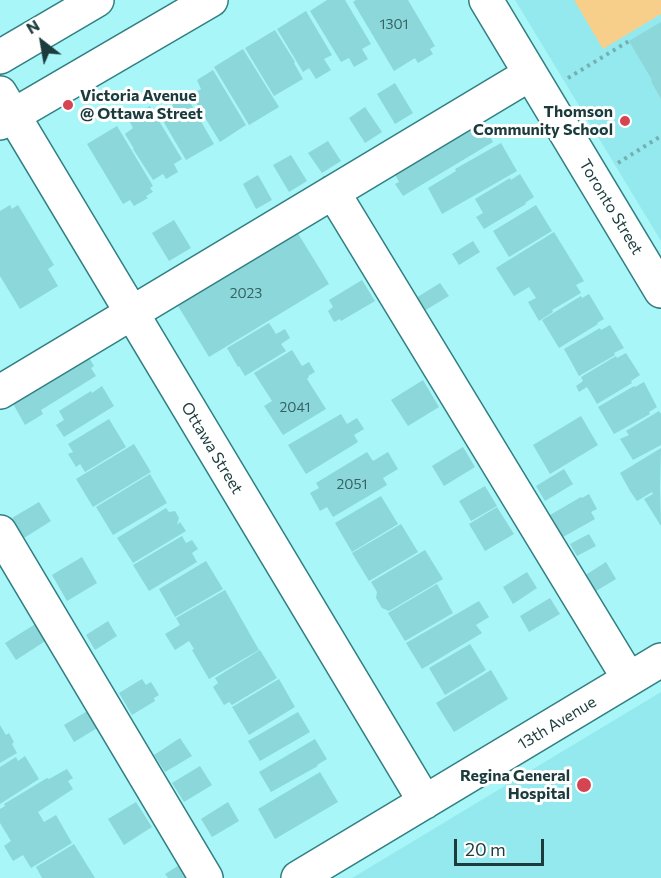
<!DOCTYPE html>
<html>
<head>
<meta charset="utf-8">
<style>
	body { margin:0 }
	#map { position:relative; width:661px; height:878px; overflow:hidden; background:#a9f6f9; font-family:Commissioner,sans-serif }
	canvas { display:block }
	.north { position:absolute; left:12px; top:12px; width:60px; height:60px; -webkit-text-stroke:4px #fff; paint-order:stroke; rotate:329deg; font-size:16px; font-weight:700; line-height:24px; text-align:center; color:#1b3b3c }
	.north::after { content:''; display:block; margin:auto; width:21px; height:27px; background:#1b3b3c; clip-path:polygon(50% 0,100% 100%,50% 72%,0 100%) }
	.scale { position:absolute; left:454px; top:839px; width:90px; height:27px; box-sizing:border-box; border:3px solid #1b3b3c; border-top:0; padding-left:8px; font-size:18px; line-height:21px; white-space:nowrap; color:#1b3b3c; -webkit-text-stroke:4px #fff; paint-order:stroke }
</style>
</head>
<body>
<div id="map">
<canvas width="661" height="878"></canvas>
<div class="north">N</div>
<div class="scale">20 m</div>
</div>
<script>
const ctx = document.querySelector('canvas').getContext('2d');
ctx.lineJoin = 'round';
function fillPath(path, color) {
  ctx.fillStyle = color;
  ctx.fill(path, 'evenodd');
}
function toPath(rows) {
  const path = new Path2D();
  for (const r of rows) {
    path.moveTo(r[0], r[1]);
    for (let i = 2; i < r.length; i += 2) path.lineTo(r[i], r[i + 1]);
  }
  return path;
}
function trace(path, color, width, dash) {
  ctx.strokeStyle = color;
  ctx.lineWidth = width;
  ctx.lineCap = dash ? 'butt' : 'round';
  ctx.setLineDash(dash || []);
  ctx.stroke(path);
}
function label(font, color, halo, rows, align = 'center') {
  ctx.font = font + ' Commissioner,sans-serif';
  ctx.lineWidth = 6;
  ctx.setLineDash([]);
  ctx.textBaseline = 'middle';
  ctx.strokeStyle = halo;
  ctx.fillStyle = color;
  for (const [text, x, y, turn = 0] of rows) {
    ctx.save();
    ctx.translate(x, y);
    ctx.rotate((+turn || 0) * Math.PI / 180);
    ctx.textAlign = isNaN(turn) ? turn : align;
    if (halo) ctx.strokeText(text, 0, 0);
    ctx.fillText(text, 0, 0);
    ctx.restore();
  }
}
fillPath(toPath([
	[515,0,661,0,661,241],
	[661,692,661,878,352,878]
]), '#93e9ed');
fillPath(toPath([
	[574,0,661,0,661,14,603,49]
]), '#f8cf8a');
fillPath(toPath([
	[327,0,345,0,371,44,362,49,368,59,354,67,349,58,341,62,310,11],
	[356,0,408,0,435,46,430,49,433,54,418,63,415,58,394,71,353,2],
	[306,11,332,55,324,59,331,70,316,79,309,68,303,72,277,29],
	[661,22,661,99,651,81,652,80,629,41],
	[275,30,295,62,294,63,303,79,274,96,245,48],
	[243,49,279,107,249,125,214,67],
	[213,70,246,125,220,142,191,95,201,89,197,80],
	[395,83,413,113,395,124,377,94],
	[178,93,183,100,187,97,214,144,186,160,159,114,173,105,169,99],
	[150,106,182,159,174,164,178,172,166,179,163,174,153,180,133,149,134,149,125,134,133,128,128,119],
	[365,107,382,132,365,143,349,118],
	[473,119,480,131,481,131,483,134,487,131,493,142,403,196,395,184,399,182,398,180,391,167],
	[117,126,153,186,150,188,153,192,146,196,148,198,134,206,130,200,123,204,87,144],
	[328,141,341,161,322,173,308,153],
	[501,143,517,171,442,214,428,188,456,171,455,169],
	[291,155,307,181,289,192,273,165],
	[520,174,534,197,525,203,526,204,484,229,476,217,483,213,475,199,510,178,511,180],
	[258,175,272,200,256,209,243,184],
	[10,205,12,209,18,205,54,265,48,269,58,286,20,309,0,276,0,211],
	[536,205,552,231,509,257,493,231],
	[174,220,191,248,169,261,152,233],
	[294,227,329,284,209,357,172,296],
	[554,232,584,281,576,285,581,293,552,310,553,312,539,321,528,302,536,298,529,287,514,296,496,268],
	[473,241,480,252,459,265,452,254],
	[362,280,375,301,341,321,340,319,334,322,328,311,333,307,329,300],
	[440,283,449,296,424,311,416,298],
	[589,294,604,319,597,323,598,324,559,348,542,320,581,296,582,298],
	[269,323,276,334,285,329,290,338,281,344,286,351,245,376,239,366,238,367,227,348],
	[610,325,624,348,614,353,615,355,579,376,564,349,600,328,601,330],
	[292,350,302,366,309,362,315,372,308,376,309,377,307,379,326,409,283,435,264,406,272,401,254,373],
	[626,353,640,375,631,381,632,383,597,404,587,387,579,392,576,386,583,381,581,377,616,356,617,358],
	[87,354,94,366,91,368,96,376,41,410,43,414,25,425,12,402],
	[423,380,439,407,408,426,391,400],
	[644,382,657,407,649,412,650,414,614,434,598,407,634,386,635,387],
	[102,386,114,406,64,437,56,425,64,420,59,411,91,391,92,393],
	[659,411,661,414,661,445,633,460,620,439,629,435,626,431],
	[341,414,347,424,357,418,364,429,354,435,358,442,306,474,288,445],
	[581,416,598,445,550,474,533,445],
	[109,419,126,447,85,472,80,464,76,467,68,454,73,452,68,444],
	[134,444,151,472,93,507,76,479],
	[463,447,475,467,444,486,432,466],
	[661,448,660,488,661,526,644,499,653,494,652,492,637,501,630,491,620,473],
	[367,452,373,461,388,452,398,469,383,478,387,485,333,517,327,507,320,511,310,493,319,488,316,483],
	[564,469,573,484,545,501,536,486],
	[150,474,167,503,113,535,96,507],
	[485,486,497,506,471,521,459,501],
	[589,494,597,509,591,512,595,519,563,537,550,515,581,497,582,498],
	[381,496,398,524,352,552,335,523],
	[39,502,51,521,24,538,12,518],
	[497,507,514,534,485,551,469,524],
	[166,508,169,512,175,511,179,518,177,525,180,522,186,531,133,563,117,538],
	[401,524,418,552,369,581,352,553],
	[589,534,596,546,577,556,570,544],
	[182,536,186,543,192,540,198,549,192,553,197,562,149,591,133,565],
	[425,550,443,579,389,611,382,608,376,598,377,592,371,582],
	[82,557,97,583,67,601,52,575],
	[206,561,223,589,175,617,159,589],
	[606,562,616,579,591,594,581,578],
	[527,572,537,588,513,604,503,587],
	[437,584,453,613,405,641,388,613],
	[225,590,259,650,209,679,192,650,194,649,189,641,175,650,165,634,180,625,176,618],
	[550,598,560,614,529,632,520,616],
	[479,601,489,617,476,625,482,633,422,669,406,643],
	[108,621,117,636,95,650,86,635],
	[37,623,47,640,16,660,5,643],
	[470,644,486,670,445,695,429,668],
	[260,650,277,678,232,705,229,702,224,705,213,687,218,683,215,678],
	[491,670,508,699,454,732,436,703],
	[142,679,146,685,151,682,159,695,154,698,155,701,132,715,119,693],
	[279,679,295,707,249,735,232,707],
	[89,710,99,727,74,742,64,725],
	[298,712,310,732,260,761,248,741],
	[0,725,6,735,9,733,14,742,12,744,17,753,0,763],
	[180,738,192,756,165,772,154,755],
	[315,739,327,759,317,765,318,766,271,792,259,772],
	[25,756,39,779,0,804,0,767,16,757,18,761],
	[200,766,212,785,184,802,172,783],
	[67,769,73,778,68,781,73,789,38,812,44,822,56,815,72,843,31,868,23,855,13,861,4,846,11,841,0,823,0,809,5,806,4,804,47,778,49,779],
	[320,772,338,802,275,839,258,809],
	[136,802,152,827,124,845,108,819],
	[228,802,239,821,212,837,201,819],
	[74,844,95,878,42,878,36,867],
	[181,864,190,878,168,878,165,874]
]), '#8bd7da');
const minor = toPath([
	[486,0,661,291],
	[0,93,425,802],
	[333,192,629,679],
	[0,392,530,74],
	[0,532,206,878],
	[298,878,661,660]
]);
const major = toPath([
	[0,57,97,0],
	[0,123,211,0]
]);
trace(minor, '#317f82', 36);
trace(major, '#317f82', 36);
trace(toPath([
	[568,78,629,41],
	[618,163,661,136]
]), '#74b0b2', 4, [3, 4.5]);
trace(minor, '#fff', 33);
trace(major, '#fff', 33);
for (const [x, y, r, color] of [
	[68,105,6,"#d44451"],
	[625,121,6,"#d44451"],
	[584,785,8,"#d44451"]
]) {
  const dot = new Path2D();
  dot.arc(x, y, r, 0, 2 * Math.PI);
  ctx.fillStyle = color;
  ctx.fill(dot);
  trace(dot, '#fff', 2);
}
label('14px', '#376264', null, [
	["1301",394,24],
	["2023",246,293],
	["2041",295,407],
	["2051",352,484]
]);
label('bold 16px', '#1b3b3c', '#fff', [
	["Victoria Avenue",80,96,"left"],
	["@ Ottawa Street",80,114,"left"],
	["Thomson",613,112],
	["Community School",613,130],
	["Regina General",570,776],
	["Hospital",570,794]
], 'right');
label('16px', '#1b3b3c', '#fff', [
	["Toronto Street",611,207,59],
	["Ottawa Street",212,448,59],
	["13th Avenue",557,723,-31]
]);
</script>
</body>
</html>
